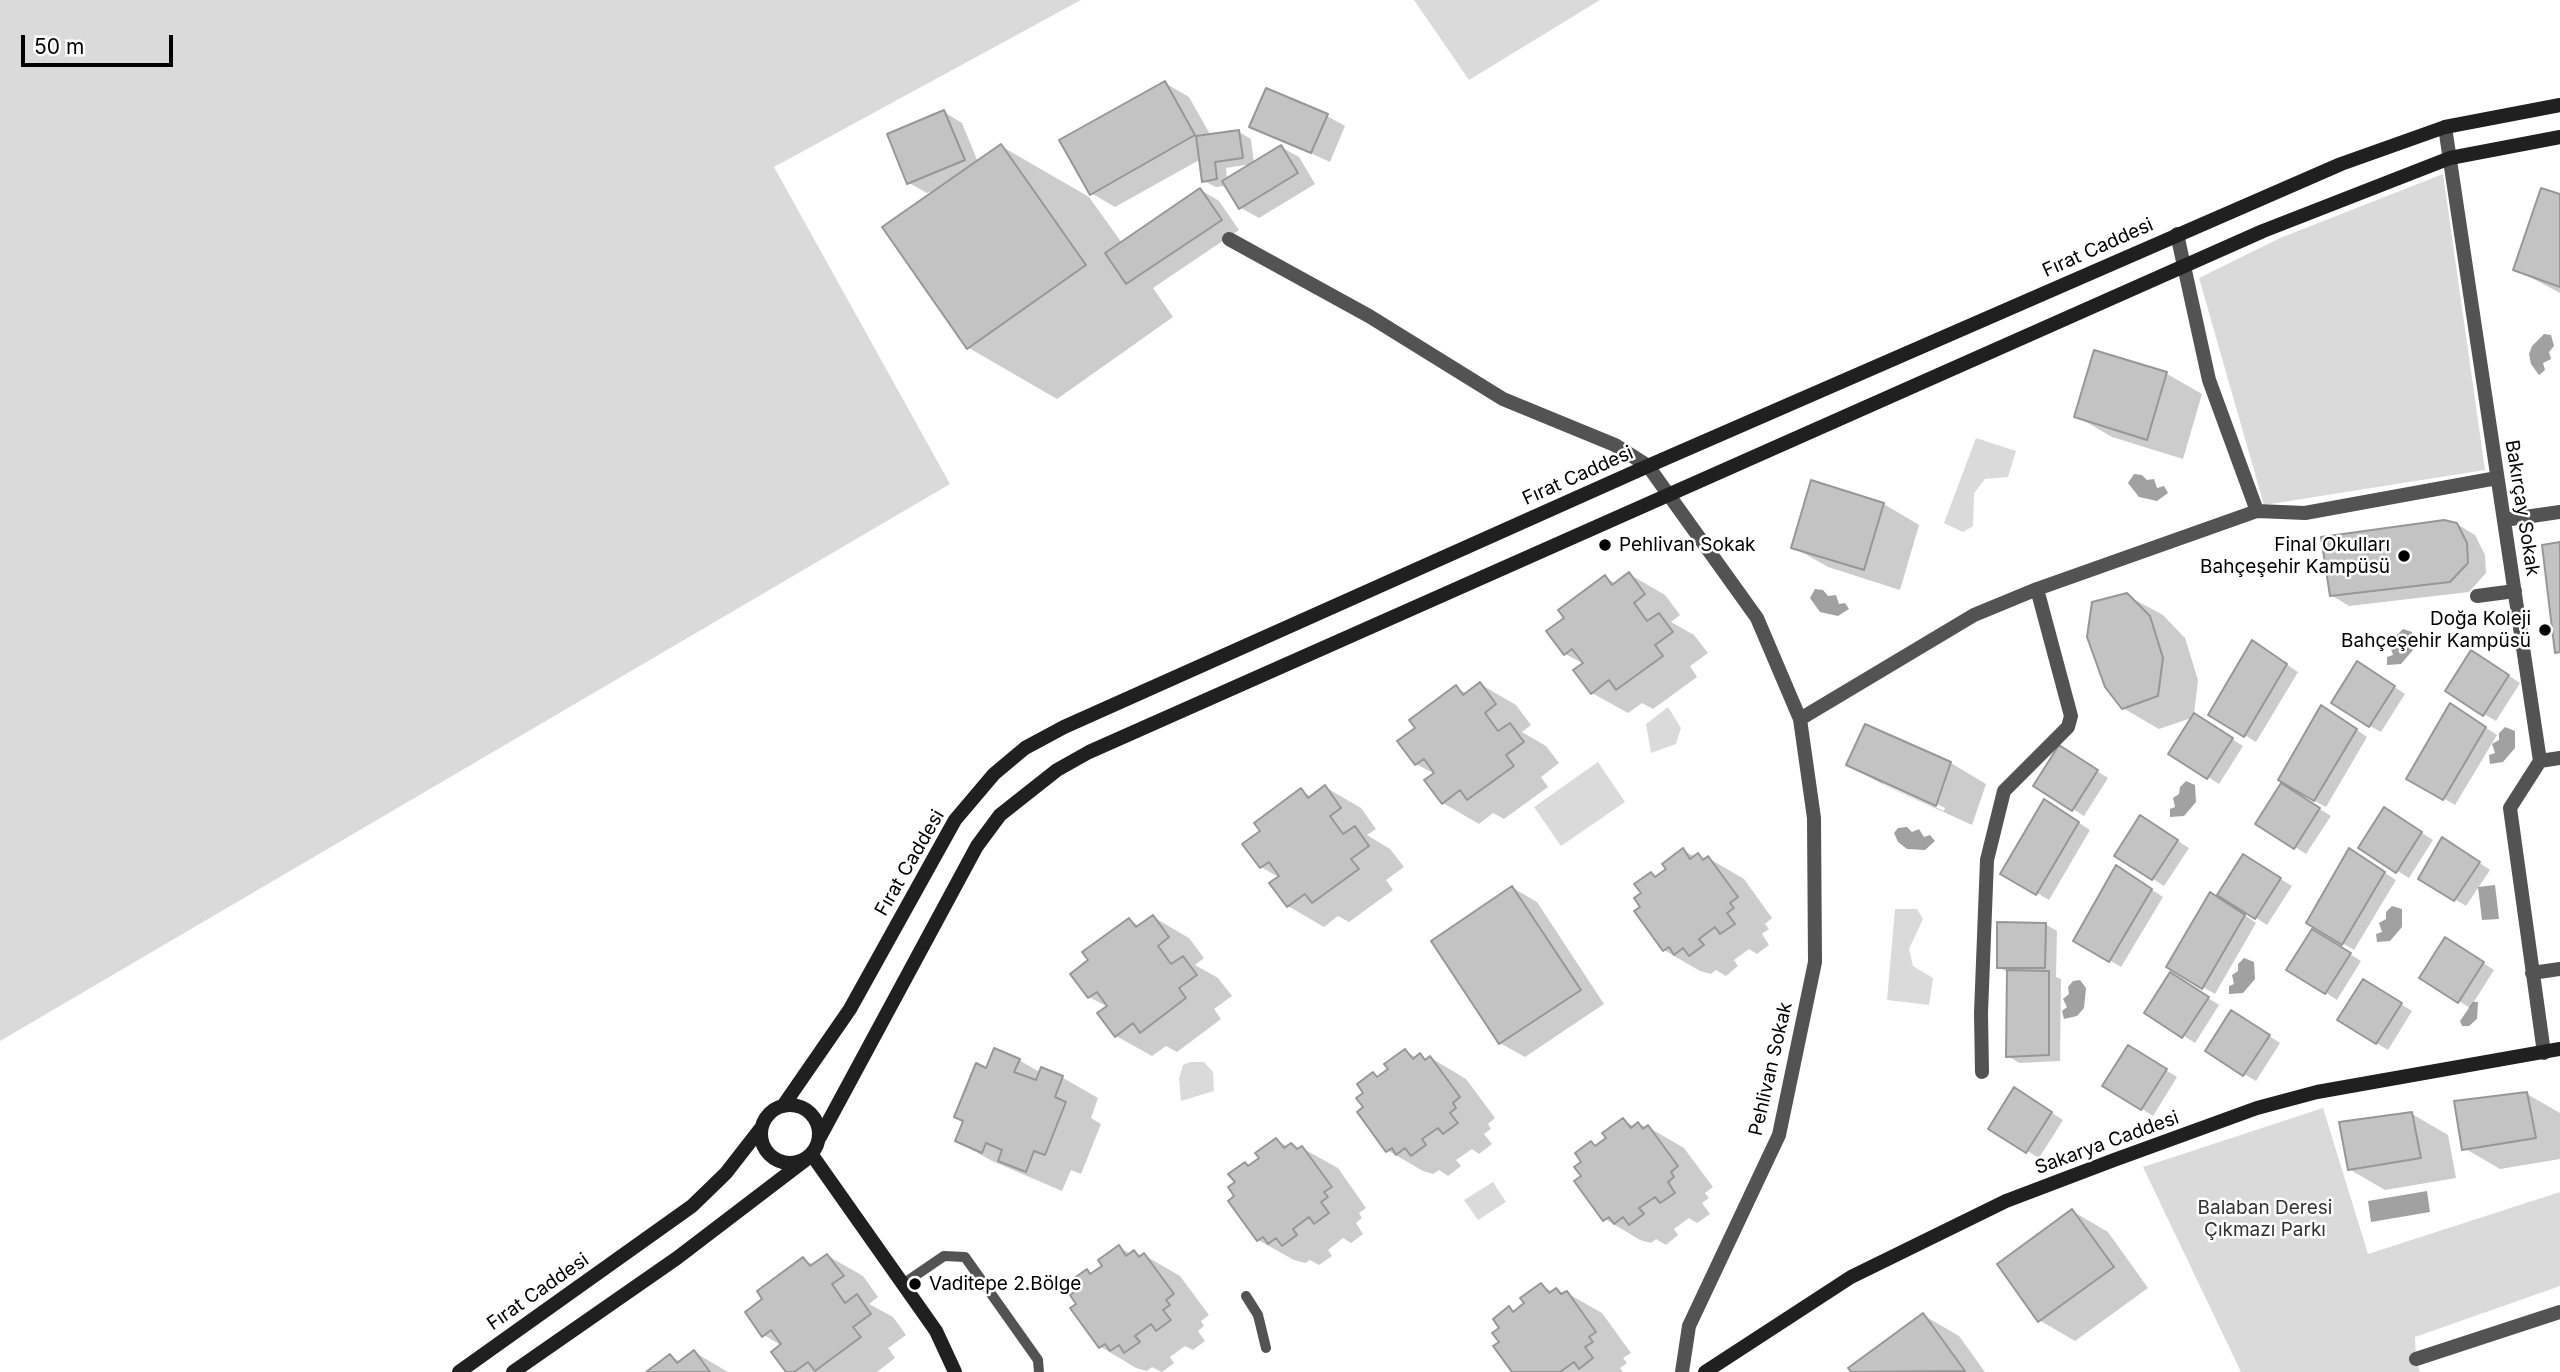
<!DOCTYPE html>
<html>
<head>
<meta charset="utf-8">
<style>
	body { margin:0 }
	#map { position:relative; width:2560px; height:1372px; overflow:hidden; background:#fff; font-family:Inter,sans-serif }
	canvas { display:block }
	.scale { position:absolute; left:21px; top:35px; width:152px; height:32px; box-sizing:border-box; border:4px solid #000; border-top:0; padding-left:9px; font-size:21px; line-height:24px; white-space:nowrap; color:#000; -webkit-text-stroke:5px #fff; paint-order:stroke }
</style>
</head>
<body>
<div id="map">
<canvas width="2560" height="1372"></canvas>
<div class="scale">50 m</div>
</div>
<script>
const ctx = document.querySelector('canvas').getContext('2d');
ctx.lineJoin = 'round';
function fillPath(path, color) {
  ctx.fillStyle = color;
  ctx.fill(path, 'evenodd');
}
function toPath(rows) {
  const path = new Path2D();
  for (const r of rows) {
    if (r.length === 3) {
      path.moveTo(r[0] + r[2], r[1]);
      path.arc(r[0], r[1], r[2], 0, 2 * Math.PI);
      continue;
    }
    path.moveTo(r[0], r[1]);
    for (let i = 2; i < r.length; i += 2) path.lineTo(r[i], r[i + 1]);
  }
  return path;
}
function trace(path, color, width, dash) {
  ctx.strokeStyle = color;
  ctx.lineWidth = width;
  ctx.lineCap = dash ? 'butt' : 'round';
  ctx.setLineDash(dash || []);
  ctx.stroke(path);
}
function label(font, color, halo, rows, align = 'center') {
  ctx.font = font + ' Inter,sans-serif';
  ctx.lineWidth = 5;
  ctx.setLineDash([]);
  ctx.textBaseline = 'middle';
  ctx.strokeStyle = halo;
  ctx.fillStyle = color;
  for (const [text, x, y, turn = 0] of rows) {
    ctx.save();
    ctx.translate(x, y);
    ctx.rotate((+turn || 0) * Math.PI / 180);
    ctx.textAlign = isNaN(turn) ? turn : align;
    if (halo) ctx.strokeText(text, 0, 0);
    ctx.fillText(text, 0, 0);
    ctx.restore();
  }
}
fillPath(toPath([
	[0,0,1081,0,774,167,950,484,0,1041],
	[1414,0,1600,0,1469,80],
	[2443,174,2485,470,2264,505,2199,278,2280,238],
	[1976,438,2016,451,2008,477,1985,479,1974,493,1973,526,1963,532,1944,523],
	[1668,707,1681,728,1676,744,1651,753,1646,724],
	[1598,762,1625,802,1561,846,1534,807],
	[1895,909,1917,909,1923,919,1909,949,1913,966,1933,978,1929,1005,1887,1000],
	[1190,1062,1204,1062,1213,1072,1214,1091,1181,1101,1179,1078,1183,1065],
	[2323,1108,2368,1254,2560,1192,2560,1286,2415,1337,2416,1359,2420,1372,2241,1372,2143,1167],
	[1493,1182,1506,1202,1478,1220,1464,1200]
]), '#dadada');
fillPath(toPath([
	[2544,334,2551,335,2554,346,2549,352,2551,359,2543,363,2545,370,2539,375,2531,364,2529,354,2532,346],
	[2134,474,2142,475,2147,480,2154,479,2157,488,2164,486,2168,493,2157,501,2139,497,2128,483],
	[1815,589,1823,590,1828,596,1836,595,1839,604,1845,603,1849,609,1838,616,1820,612,1810,598],
	[2403,629,2412,632,2413,650,2401,664,2387,665,2387,657,2393,655,2390,646,2397,642,2397,635],
	[2505,727,2515,731,2515,748,2503,762,2490,764,2489,755,2495,753,2492,744,2499,740,2499,733],
	[2186,781,2195,785,2196,802,2184,816,2170,817,2170,809,2175,807,2173,798,2179,794,2180,787],
	[1907,827,1912,832,1919,829,1924,837,1930,835,1935,841,1925,850,1907,849,1898,842,1894,833,1898,828],
	[2495,885,2499,919,2482,920,2478,887],
	[2392,906,2402,909,2402,927,2390,941,2377,942,2376,934,2382,932,2379,923,2386,919,2386,912],
	[2244,958,2254,962,2255,979,2243,993,2229,994,2229,986,2234,984,2232,975,2238,971,2238,964],
	[2080,980,2086,988,2084,1008,2077,1016,2064,1019,2062,1011,2067,1007,2063,999,2069,994,2068,987,2073,981],
	[2473,1002,2478,1002,2477,1019,2469,1026,2462,1026,2460,1021],
	[2427,1191,2430,1212,2371,1222,2368,1201]
]), '#a1a1a1');
fillPath(toPath([
	[1165,83,1189,97,1211,136,1239,132,1251,139,1254,163,1281,147,1299,157,1315,184,1259,218,1241,208,1227,186,1216,187,1204,181,1201,159,1115,207,1091,193],
	[1252,164,1227,179,1226,168],
	[944,112,962,123,978,162,1001,146,1089,197,1122,243,1201,190,1219,201,1239,230,1153,288,1173,317,1057,399,969,348,936,190,927,193,909,183],
	[1327,116,1345,126,1330,162,1252,126],
	[2560,196,2560,293,2515,269],
	[2096,352,2167,374,2202,394,2183,459,2112,437,2076,416],
	[1812,483,1884,504,1919,525,1900,590,1828,567,1793,547],
	[2457,524,2475,535,2485,555,2486,573,2469,592,2349,606,2331,595],
	[1629,574,1665,595,1680,615,1671,622,1694,635,1708,653,1690,666,1697,677,1653,709,1642,703,1628,713,1592,693,1584,664,1565,654,1567,618,1605,577,1616,584],
	[2126,595,2163,615,2185,638,2198,680,2194,715,2243,746,2219,784,2208,777,2194,717,2159,729,2123,708],
	[2264,649,2298,672,2256,742,2210,714],
	[2483,659,2520,683,2496,721,2484,714],
	[2369,670,2405,694,2381,732,2370,726],
	[1480,684,1516,705,1531,725,1522,732,1546,746,1559,763,1541,777,1548,787,1504,819,1493,813,1479,824,1443,803,1435,774,1416,764,1418,728,1456,687,1467,694],
	[2462,712,2497,735,2455,805,2409,778],
	[2334,714,2367,737,2326,807,2305,796,2304,799,2331,816,2306,854,2258,823],
	[2071,754,2108,778,2084,816,2073,809],
	[1951,763,1986,784,1972,825,1884,785,1848,765],
	[1883,780,1945,808,1944,811,1883,784],
	[1325,787,1361,808,1376,829,1367,835,1390,849,1404,867,1386,880,1393,890,1349,922,1338,916,1324,927,1288,906,1280,878,1261,867,1263,831,1301,791,1312,797],
	[2056,808,2090,830,2049,900,2003,873],
	[2396,816,2433,840,2409,878,2360,848],
	[2152,824,2189,848,2164,886,2116,855],
	[2454,846,2490,870,2466,906,2420,878],
	[1683,850,1695,857,1708,858,1744,879,1772,918,1765,924,1769,929,1762,934,1769,945,1757,954,1749,949,1734,960,1738,966,1726,976,1716,970,1711,974,1700,971,1664,950,1637,912,1643,908,1643,893,1651,874,1657,878,1668,869],
	[2243,856,2292,886,2267,925,2239,907,2238,910,2256,923,2215,994,2168,967],
	[2361,857,2396,880,2354,950,2308,923],
	[2128,874,2163,897,2121,967,2075,940],
	[1513,888,1537,902,1604,1004,1525,1057,1500,1043],
	[1153,917,1189,938,1204,958,1195,965,1218,978,1232,996,1214,1009,1221,1019,1177,1052,1166,1046,1152,1056,1116,1036,1108,1007,1089,997,1091,961,1129,920,1140,926],
	[2045,924,2057,931,2056,977,2061,979,2060,1061,2019,1063,2008,1056,2009,973,1998,967],
	[2324,938,2361,961,2337,1000,2289,969],
	[2457,946,2494,970,2470,1008,2459,1001],
	[2182,981,2219,1005,2195,1043,2147,1013],
	[2375,988,2412,1011,2388,1050,2376,1043],
	[2243,1019,2280,1043,2256,1081,2244,1074],
	[1405,1051,1417,1058,1431,1058,1466,1079,1495,1118,1488,1124,1491,1129,1484,1134,1492,1144,1479,1154,1472,1149,1456,1160,1461,1166,1448,1176,1439,1170,1433,1174,1423,1171,1387,1150,1365,1107,1366,1093,1374,1074,1379,1078],
	[2140,1054,2177,1077,2153,1116,2142,1109],
	[1019,1060,1041,1073,1042,1069,1063,1078,1098,1098,1091,1118,1101,1124,1081,1174,1071,1170,1062,1191,992,1161,957,1141,987,1070],
	[2527,1094,2560,1113,2560,1159,2500,1169,2464,1148],
	[2026,1096,2063,1120,2039,1158,1990,1128],
	[2412,1114,2448,1135,2456,1178,2385,1190,2349,1169],
	[1623,1120,1635,1127,1638,1124,1648,1127,1684,1148,1713,1187,1705,1193,1709,1198,1702,1203,1710,1214,1697,1223,1689,1218,1674,1229,1678,1235,1666,1245,1656,1239,1651,1243,1640,1240,1605,1219,1583,1177,1583,1162,1591,1143,1597,1147,1608,1139],
	[1276,1140,1289,1147,1302,1148,1338,1168,1366,1208,1359,1213,1362,1218,1356,1223,1363,1234,1351,1243,1343,1238,1328,1250,1332,1256,1319,1265,1310,1260,1305,1263,1294,1260,1258,1240,1237,1197,1237,1183,1245,1164,1251,1167],
	[2072,1211,2108,1232,2148,1288,2075,1341,2039,1320],
	[1119,1247,1131,1254,1144,1255,1180,1276,1209,1315,1201,1321,1204,1326,1198,1331,1205,1341,1193,1350,1185,1346,1170,1357,1174,1363,1162,1372,1152,1367,1147,1371,1136,1368,1101,1347,1073,1309,1079,1304,1079,1290,1087,1271,1093,1274,1104,1266],
	[828,1256,863,1276,878,1297,869,1304,893,1317,906,1335,888,1348,895,1358,877,1372,789,1372,782,1346,764,1335,765,1300,803,1259,814,1265],
	[1541,1285,1553,1292,1567,1293,1602,1313,1631,1353,1623,1358,1627,1363,1620,1368,1623,1372,1514,1372,1501,1342,1502,1328,1510,1309,1516,1312],
	[1923,1315,1959,1336,1985,1372,1853,1372,1850,1368],
	[694,1352,728,1372,648,1372,670,1356,681,1362]
]), '#0003');
const building = toPath([
	[1165,81,1195,135,1090,195,1059,140,1165,81],
	[1266,88,1328,114,1311,153,1249,127,1266,88],
	[944,110,965,160,907,184,887,134,944,110],
	[1239,130,1243,158,1215,162,1217,179,1202,182,1196,136,1239,130],
	[1001,144,1086,265,967,349,882,227,1001,144],
	[1281,145,1298,173,1239,209,1222,181,1281,145],
	[1200,188,1222,220,1126,284,1105,253,1200,188],
	[2541,188,2560,194,2560,287,2513,270,2541,188],
	[2094,350,2167,372,2147,440,2074,417,2094,350],
	[1811,480,1884,503,1864,570,1791,548,1811,480],
	[2444,520,2457,523,2467,543,2468,563,2450,582,2330,596,2321,537,2444,520],
	[2560,542,2560,652,2555,653,2542,545,2560,542],
	[1629,572,1645,594,1634,603,1647,621,1659,613,1673,632,1655,645,1663,656,1616,690,1609,680,1591,694,1573,670,1583,663,1572,649,1564,655,1546,631,1564,618,1558,610,1605,575,1612,585,1629,572],
	[2127,593,2150,616,2163,658,2158,696,2122,709,2105,687,2087,637,2092,602,2127,593],
	[2252,640,2287,664,2244,737,2208,715,2252,640],
	[2471,650,2509,675,2483,716,2445,691,2471,650],
	[2357,661,2395,686,2369,727,2331,703,2357,661],
	[1480,682,1496,704,1485,713,1498,731,1510,723,1524,742,1506,755,1514,766,1467,800,1460,790,1442,804,1424,780,1434,773,1424,759,1415,765,1397,741,1415,728,1409,720,1456,685,1463,695,1480,682],
	[2450,703,2486,727,2443,800,2406,779,2450,703],
	[2321,705,2357,729,2314,801,2278,780,2321,705],
	[2194,713,2233,738,2207,779,2168,754,2194,713],
	[1865,724,1951,762,1936,806,1846,765,1865,724],
	[2059,745,2098,770,2072,811,2033,786,2059,745],
	[2281,783,2320,808,2294,849,2255,824,2281,783],
	[1325,785,1341,808,1330,816,1343,834,1355,826,1369,846,1351,859,1359,869,1312,903,1305,894,1287,907,1269,883,1279,876,1269,862,1260,868,1242,844,1260,831,1254,823,1301,788,1308,798,1325,785],
	[2044,799,2079,822,2036,895,2000,874,2044,799],
	[2384,807,2422,832,2396,873,2358,848,2384,807],
	[2140,815,2178,840,2152,880,2114,856,2140,815],
	[2442,837,2480,862,2454,901,2418,879,2442,837],
	[1683,848,1690,859,1698,853,1703,860,1708,856,1738,897,1730,903,1734,908,1727,913,1735,924,1720,934,1715,927,1699,939,1704,945,1689,956,1683,948,1674,955,1669,947,1663,951,1634,911,1640,907,1634,898,1641,893,1634,884,1651,872,1655,877,1666,869,1662,864,1683,848],
	[2349,848,2385,872,2342,945,2306,923,2349,848],
	[2243,854,2281,878,2255,919,2217,895,2243,854],
	[2116,865,2152,889,2109,962,2073,941,2116,865],
	[1512,886,1581,990,1499,1044,1431,941,1512,886],
	[2210,892,2245,915,2202,989,2166,967,2210,892],
	[1153,915,1169,937,1158,946,1171,964,1183,956,1197,975,1179,988,1186,998,1140,1033,1133,1023,1115,1037,1097,1013,1107,1006,1097,992,1088,998,1070,974,1088,960,1082,952,1129,918,1136,927,1153,915],
	[1997,922,2046,923,2045,968,1997,968,1997,922],
	[2312,929,2351,953,2325,994,2286,970,2312,929],
	[2445,937,2484,962,2458,1003,2419,978,2445,937],
	[2007,970,2049,971,2049,1055,2006,1057,2007,970],
	[2170,972,2209,997,2182,1038,2144,1013,2170,972],
	[2363,979,2402,1003,2376,1044,2337,1020,2363,979],
	[2231,1010,2270,1035,2243,1076,2205,1051,2231,1010],
	[2128,1045,2167,1069,2141,1110,2102,1086,2128,1045],
	[994,1048,1020,1059,1014,1072,1036,1080,1041,1067,1063,1076,1055,1097,1066,1102,1045,1155,1034,1151,1026,1172,998,1161,1002,1150,986,1143,982,1153,955,1141,963,1121,954,1117,976,1063,986,1068,994,1048],
	[1405,1049,1413,1059,1420,1053,1425,1060,1430,1056,1460,1097,1453,1103,1456,1108,1450,1113,1458,1123,1443,1134,1438,1128,1422,1139,1426,1145,1411,1156,1405,1148,1396,1155,1392,1148,1386,1152,1357,1112,1363,1107,1356,1098,1363,1093,1357,1084,1373,1072,1377,1077,1388,1069,1384,1064,1405,1049],
	[2014,1087,2052,1112,2026,1153,1988,1129,2014,1087],
	[2527,1092,2536,1138,2462,1150,2454,1101,2527,1092],
	[2412,1112,2421,1158,2348,1170,2339,1122,2412,1112],
	[1623,1118,1631,1128,1638,1122,1643,1129,1648,1125,1678,1166,1671,1172,1674,1177,1668,1182,1675,1193,1660,1203,1655,1197,1639,1208,1644,1214,1629,1225,1623,1217,1614,1224,1609,1217,1603,1221,1574,1181,1581,1176,1574,1167,1581,1162,1575,1153,1591,1141,1595,1146,1606,1138,1602,1133,1623,1118],
	[1276,1138,1284,1148,1291,1143,1297,1149,1302,1146,1332,1187,1324,1192,1328,1197,1321,1202,1329,1213,1314,1224,1309,1217,1293,1229,1297,1235,1282,1246,1276,1238,1268,1244,1263,1237,1257,1241,1228,1201,1234,1196,1228,1187,1235,1182,1228,1174,1245,1162,1248,1166,1259,1158,1255,1153,1276,1138],
	[2072,1209,2114,1267,2038,1322,1997,1264,2072,1209],
	[1119,1245,1126,1256,1134,1250,1139,1257,1144,1253,1174,1294,1166,1300,1170,1305,1163,1310,1171,1320,1156,1331,1151,1324,1135,1336,1140,1342,1124,1353,1119,1345,1110,1351,1105,1344,1099,1348,1070,1308,1076,1304,1070,1295,1077,1290,1070,1281,1087,1269,1090,1274,1102,1266,1098,1260,1119,1245],
	[827,1254,844,1276,832,1284,845,1303,857,1294,871,1314,853,1327,861,1337,815,1371,808,1362,794,1372,786,1372,771,1352,781,1344,771,1330,762,1337,745,1312,762,1299,757,1291,803,1257,810,1266,827,1254],
	[1541,1283,1549,1293,1556,1288,1561,1294,1567,1291,1596,1332,1589,1337,1593,1342,1585,1347,1593,1358,1579,1369,1574,1362,1560,1372,1512,1372,1493,1346,1499,1342,1492,1333,1499,1328,1493,1319,1509,1306,1513,1312,1524,1303,1520,1298,1541,1283],
	[1923,1313,1965,1371,1851,1372,1848,1368,1923,1313],
	[694,1350,710,1372,646,1372,670,1354,677,1363,694,1350]
]);
fillPath(building, '#c3c3c3');
trace(building, '#979797', 2);
trace(toPath([
	[903,1284,944,1256,965,1257,1038,1360,1039,1372],
	[1246,1296,1258,1315,1266,1348]
]), '#535353', 10);
trace(toPath([
	[2445,127,2540,761,2510,808,2544,1053],
	[2177,234,2209,380,2257,511],
	[1229,239,1369,316,1503,399,1615,445,1648,466,1757,618,1800,719,1814,818,1815,962,1779,1135,1689,1326,1682,1372],
	[2504,520,2560,512],
	[2477,596,2515,591],
	[1800,719,1974,615,2037,589,2257,511,2305,513,2497,478],
	[2540,761,2560,758],
	[2532,973,2560,969],
	[1982,1072,1981,1013,1987,860,2004,791,2068,727,2071,716,2037,589],
	[2416,1359,2560,1312]
]), '#535353', 14);
trace(toPath([
	[790,1134,29],
	[783,1106,850,1009,955,820,994,774,1025,748,1064,727,1648,466,2341,164,2445,127,2560,105],
	[820,1137,977,846,1000,815,1057,770,1089,752,2263,231,2450,158,2560,137],
	[812,1155,936,1331,955,1372],
	[459,1372,692,1206,726,1173,761,1128],
	[513,1372,677,1258,812,1155],
	[1705,1372,1851,1277,2006,1201,2114,1160,2257,1108,2317,1092,2560,1049]
]), '#202020', 14);
for (const [x, y, r, color] of [
	[1605,545,7,"#000"],
	[2404,556,7,"#000"],
	[2545,630,7,"#000"],
	[915,1284,7,"#000"]
]) {
  const dot = new Path2D();
  dot.arc(x, y, r, 0, 2 * Math.PI);
  ctx.fillStyle = color;
  ctx.fill(dot);
  trace(dot, '#fff', 2.5);
}
label('19px', '#000', '#fff', [
	["Fırat Caddesi",2098,248,-24],
	["Fırat Caddesi",1578,476,-24],
	["Bakırçay Sokak",2522,508,81],
	["Fırat Caddesi",910,863,-60],
	["Pehlivan Sokak",1771,1069,-77],
	["Sakarya Caddesi",2107,1143,-20],
	["Fırat Caddesi",538,1292,-35]
]);
label('19px', '#000', '#fff', [
	["Pehlivan Sokak",1619,545],
	["Final Okulları",2390,545,"right"],
	["Bahçeşehir Kampüsü",2390,567,"right"],
	["Doğa Koleji",2531,619,"right"],
	["Bahçeşehir Kampüsü",2531,641,"right"],
	["Vaditepe 2.Bölge",929,1284]
], 'left');
label('19px', '#313131', '#fff', [
	["Balaban Deresi",2265,1208],
	["Çıkmazı Parkı",2265,1230]
]);
</script>
</body>
</html>
